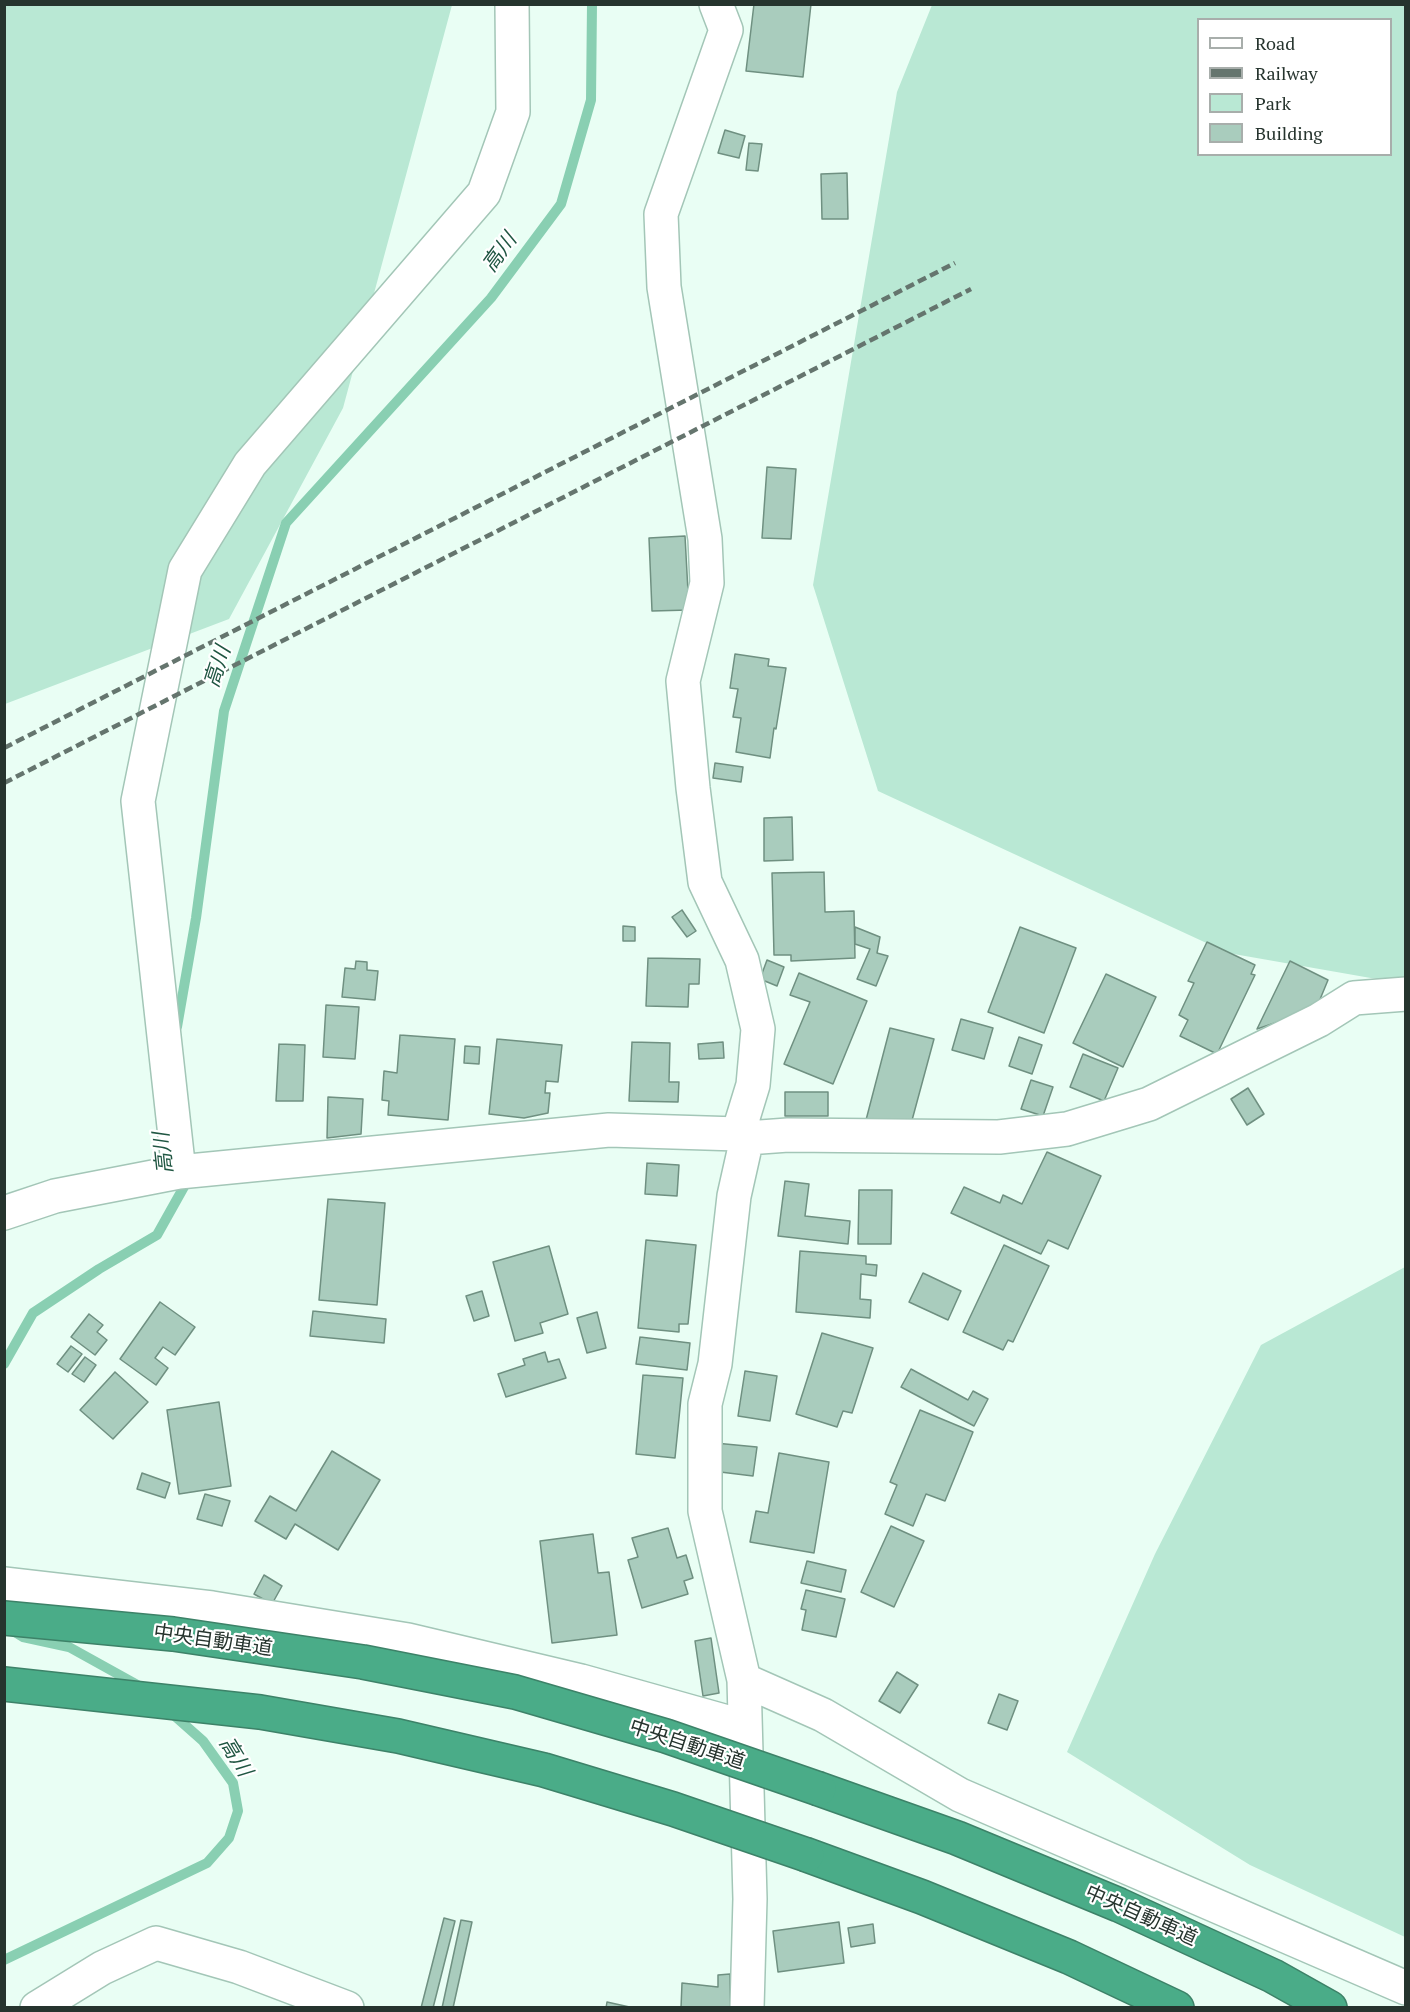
<!DOCTYPE html>
<html>
<head>
<meta charset="utf-8">
<style>
	body { margin:0 }
	#map { position:relative; width:1410px; height:2012px; overflow:hidden; background:#e9fef4; font-family:"PT Serif",serif }
	canvas { display:block }
	.frame { position:absolute; inset:0; border:6px solid #26342e; pointer-events:none }
	.legend { position:absolute; left:1197px; top:18px; width:195px; height:138px; box-sizing:border-box; background:#fff; border:2px solid #a8aeab; margin:0; padding:8px 10px; list-style:none; font-size:18px; color:#26342e }
	.legend li { display:flex; align-items:center; gap:12px; height:30px }
	.legend b { width:30px; border:2px solid #a8aeab }
</style>
</head>
<body>
<div id="map">
<canvas width="1410" height="2012"></canvas>
<div class="frame"></div>
<ul class="legend">
<li><b style="height:8px;background:#fff"></b>Road</li>
<li><b style="height:8px;background:#65756e"></b>Railway</li>
<li><b style="height:16px;background:#b9e8d4"></b>Park</li>
<li><b style="height:16px;background:#a9ccbd"></b>Building</li>
</ul>
</div>
<script>
const ctx = document.querySelector('canvas').getContext('2d');
ctx.lineJoin = 'round';
function fillPath(path, color) {
  ctx.fillStyle = color;
  ctx.fill(path, 'evenodd');
}
function toPath(rows) {
  const path = new Path2D();
  for (const r of rows) {
    path.moveTo(r[0], r[1]);
    for (let i = 2; i < r.length; i += 2) path.lineTo(r[i], r[i + 1]);
  }
  return path;
}
function trace(path, color, width, dash) {
  ctx.strokeStyle = color;
  ctx.lineWidth = width;
  ctx.lineCap = dash ? 'butt' : 'round';
  ctx.setLineDash(dash || []);
  ctx.stroke(path);
}
function label(font, color, halo, rows, align = 'center') {
  ctx.font = font + ' "PT Serif","Noto Sans JP",serif';
  ctx.lineWidth = 4.5;
  ctx.setLineDash([]);
  ctx.textBaseline = 'middle';
  ctx.strokeStyle = halo;
  ctx.fillStyle = color;
  for (const [text, x, y, turn = 0] of rows) {
    ctx.save();
    ctx.translate(x, y);
    ctx.rotate((+turn || 0) * Math.PI / 180);
    ctx.textAlign = isNaN(turn) ? turn : align;
    if (halo) ctx.strokeText(text, 0, 0);
    ctx.fillText(text, 0, 0);
    ctx.restore();
  }
}
fillPath(toPath([
	[5,5,452,5,343,408,229,619,5,704],
	[932,5,1405,5,1405,984,1228,953,878,791,813,585,897,92],
	[1198,20,1390,20,1390,154,1198,154],
	[1405,1267,1405,1937,1250,1865,1067,1752,1155,1554,1261,1345]
]), '#b9e8d4');
trace(toPath([
	[177,1027,196,918,224,711,286,523,491,298,561,204,591,100,592,4],
	[4,1364,33,1313,99,1269,157,1235,190,1176],
	[10,1629,23,1637,69,1647,143,1688],
	[4,1960,207,1863,229,1838,238,1811,233,1783,203,1741,168,1710]
]), '#89cfb2', 10);
const building = toPath([
	[754,4,811,4,803,77,746,71,754,4],
	[725,130,745,136,739,158,718,153,725,130],
	[749,143,762,144,758,171,746,170,749,143],
	[847,173,848,219,822,219,821,174,847,173],
	[767,467,796,469,791,539,762,538,767,467],
	[685,536,689,610,652,611,649,538,685,536],
	[735,654,769,659,768,666,786,668,776,729,774,728,770,758,736,752,741,718,733,717,738,689,730,688,735,654],
	[715,763,743,767,741,782,713,778,715,763],
	[792,817,793,860,764,861,764,818,792,817],
	[824,872,825,912,854,911,855,958,791,961,791,955,774,955,772,873,824,872],
	[682,910,696,931,687,937,672,917,682,910],
	[623,926,635,927,635,941,623,941,623,926],
	[855,927,880,937,877,953,888,956,876,986,857,979,870,949,855,944,855,927],
	[1020,927,1076,948,1044,1033,988,1012,1020,927],
	[1207,942,1255,965,1251,974,1255,975,1217,1054,1180,1036,1188,1020,1179,1015,1194,983,1188,981,1207,942],
	[648,958,700,959,699,984,689,984,688,1007,646,1006,648,958],
	[767,960,784,967,777,986,760,979,767,960],
	[356,961,367,962,367,970,378,971,375,1000,342,997,345,968,355,969,356,961],
	[1290,961,1328,980,1316,1009,1257,1029,1290,961],
	[799,973,867,1001,833,1084,784,1064,810,1002,790,995,799,973],
	[1106,974,1156,997,1123,1067,1073,1043,1106,974],
	[326,1005,359,1007,355,1059,323,1057,326,1005],
	[961,1019,993,1028,984,1059,952,1050,961,1019],
	[890,1028,934,1039,911,1124,866,1120,890,1028],
	[400,1035,455,1039,448,1120,388,1115,389,1101,382,1100,384,1071,397,1073,400,1035],
	[1019,1037,1042,1045,1032,1074,1009,1066,1019,1037],
	[497,1039,562,1045,558,1082,546,1081,545,1093,550,1093,548,1113,524,1118,489,1114,497,1039],
	[632,1042,670,1043,669,1082,679,1082,678,1102,629,1101,632,1042],
	[723,1042,724,1058,699,1059,698,1044,723,1042],
	[279,1044,305,1045,303,1101,276,1101,279,1044],
	[465,1046,480,1047,479,1064,464,1063,465,1046],
	[1083,1054,1118,1068,1104,1101,1070,1087,1083,1054],
	[1031,1080,1053,1087,1043,1116,1021,1109,1031,1080],
	[1248,1088,1264,1114,1247,1125,1231,1099,1248,1088],
	[785,1092,828,1092,828,1116,785,1116,785,1092],
	[328,1097,363,1099,361,1134,327,1138,328,1097],
	[1047,1152,1101,1176,1068,1249,1048,1240,1041,1254,951,1213,964,1187,1000,1203,1003,1195,1022,1204,1047,1152],
	[647,1163,679,1165,677,1196,645,1194,647,1163],
	[785,1181,809,1184,805,1216,850,1221,848,1244,778,1236,785,1181],
	[859,1190,892,1190,891,1244,858,1244,859,1190],
	[328,1199,385,1203,377,1305,319,1300,328,1199],
	[646,1240,696,1245,688,1324,679,1324,679,1332,638,1328,646,1240],
	[1004,1245,1049,1266,1013,1342,1008,1340,1003,1350,963,1332,1004,1245],
	[549,1246,568,1314,540,1323,543,1333,515,1341,493,1262,549,1246],
	[800,1251,866,1256,866,1264,877,1265,876,1276,861,1274,860,1299,871,1300,870,1318,796,1312,800,1251],
	[923,1273,961,1291,948,1320,909,1302,923,1273],
	[482,1291,489,1316,474,1321,466,1296,482,1291],
	[160,1302,195,1327,175,1355,163,1347,155,1358,168,1368,156,1385,120,1359,160,1302],
	[313,1311,386,1319,384,1343,310,1336,313,1311],
	[597,1312,606,1348,587,1353,577,1318,597,1312],
	[89,1314,103,1325,97,1332,107,1340,95,1355,71,1337,89,1314],
	[822,1333,873,1348,852,1413,843,1411,837,1427,796,1414,822,1333],
	[640,1337,690,1343,687,1370,636,1364,640,1337],
	[71,1346,82,1354,68,1372,57,1364,71,1346],
	[545,1352,548,1362,559,1359,566,1378,506,1397,498,1374,525,1365,523,1359,545,1352],
	[85,1357,96,1365,84,1382,72,1374,85,1357],
	[911,1369,968,1400,973,1391,988,1399,974,1426,901,1387,911,1369],
	[745,1371,777,1376,770,1421,738,1416,745,1371],
	[115,1372,148,1402,113,1439,80,1410,115,1372],
	[643,1375,683,1378,675,1458,636,1454,643,1375],
	[219,1402,231,1486,179,1494,167,1410,219,1402],
	[920,1410,973,1432,945,1501,926,1494,913,1526,885,1514,897,1485,890,1482,920,1410],
	[715,1443,757,1447,753,1476,712,1471,715,1443],
	[332,1451,380,1480,338,1550,295,1524,286,1539,255,1521,270,1496,296,1511,332,1451],
	[779,1453,829,1462,814,1553,750,1542,756,1511,768,1513,779,1453],
	[142,1473,170,1483,165,1498,137,1489,142,1473],
	[205,1494,230,1501,222,1526,197,1519,205,1494],
	[891,1526,924,1541,894,1607,861,1592,891,1526],
	[668,1528,677,1558,686,1555,693,1578,684,1581,688,1594,642,1608,628,1560,638,1557,632,1538,668,1528],
	[593,1534,598,1573,609,1572,617,1635,552,1643,540,1541,593,1534],
	[807,1561,846,1570,841,1592,801,1583,807,1561],
	[264,1575,282,1586,272,1604,254,1594,264,1575],
	[806,1590,845,1599,836,1637,802,1630,806,1610,801,1609,806,1590],
	[711,1638,719,1693,703,1696,695,1641,711,1638],
	[897,1672,918,1685,900,1713,879,1701,897,1672],
	[999,1694,1018,1701,1007,1730,988,1723,999,1694],
	[444,1918,455,1921,433,2008,421,2008,444,1918],
	[461,1920,472,1922,453,2008,442,2008,461,1920],
	[839,1922,844,1963,778,1972,773,1931,839,1922],
	[873,1924,875,1943,851,1947,848,1928,873,1924],
	[730,1974,730,2008,681,2008,682,1983,718,1987,718,1975,730,1974],
	[607,2002,634,2008,606,2008,607,2002]
]);
fillPath(building, '#a9ccbd');
trace(building, '#6f9081', 1.5);
const minor = toPath([
	[716,4,726,30,661,214,664,287,705,539,707,583,683,681,693,788,705,882,742,960,758,1029,753,1085,738,1134],
	[747,1138,734,1196,715,1364,705,1404,705,1511,744,1680,750,1899,747,2008],
	[179,1172,138,801,185,570,250,464,484,193,513,112,512,4],
	[4,1213,55,1196,179,1172,609,1130,738,1134,747,1138,788,1135,999,1137,1067,1129,1149,1104,1319,1020,1354,998,1406,994],
	[4,1584,212,1608,408,1640,581,1681,745,1727],
	[744,1680,823,1715,960,1795,1406,1988],
	[37,2008,102,1968,156,1943,239,1967,347,2008]
]);
const highway = toPath([
	[819,1789,957,1838,1119,1905,1273,1976,1330,2008],
	[807,1855,922,1897,1069,1957,1177,2008]
]);
trace(minor, '#a3c6b7', 36);
trace(highway, '#3d8268', 36);
trace(minor, '#fff', 33);
trace(highway, '#4aac88', 33);
trace(toPath([
	[4,748,955,263],
	[4,783,971,289]
]), '#65756e', 4.5, [9, 4.5]);
const highwayBridge = toPath([
	[4,1618,173,1634,363,1662,515,1692,666,1736,819,1789],
	[4,1684,260,1712,398,1736,544,1770,673,1809,807,1855]
]);
trace(highwayBridge, '#3d8268', 36, []);
trace(highwayBridge, '#4aac88', 33);
label('20px', '#26342e', '#fff', [
	["中央自動車道",213,1641,8],
	["中央自動車道",687,1745,18],
	["中央自動車道",1141,1916,24]
]);
label('italic 21px', '#1f5642', '#fff', [
	["高川",500,253,-54],
	["高川",218,667,-72],
	["高川",164,1153,-96],
	["高川",235,1757,59]
]);
</script>
</body>
</html>
